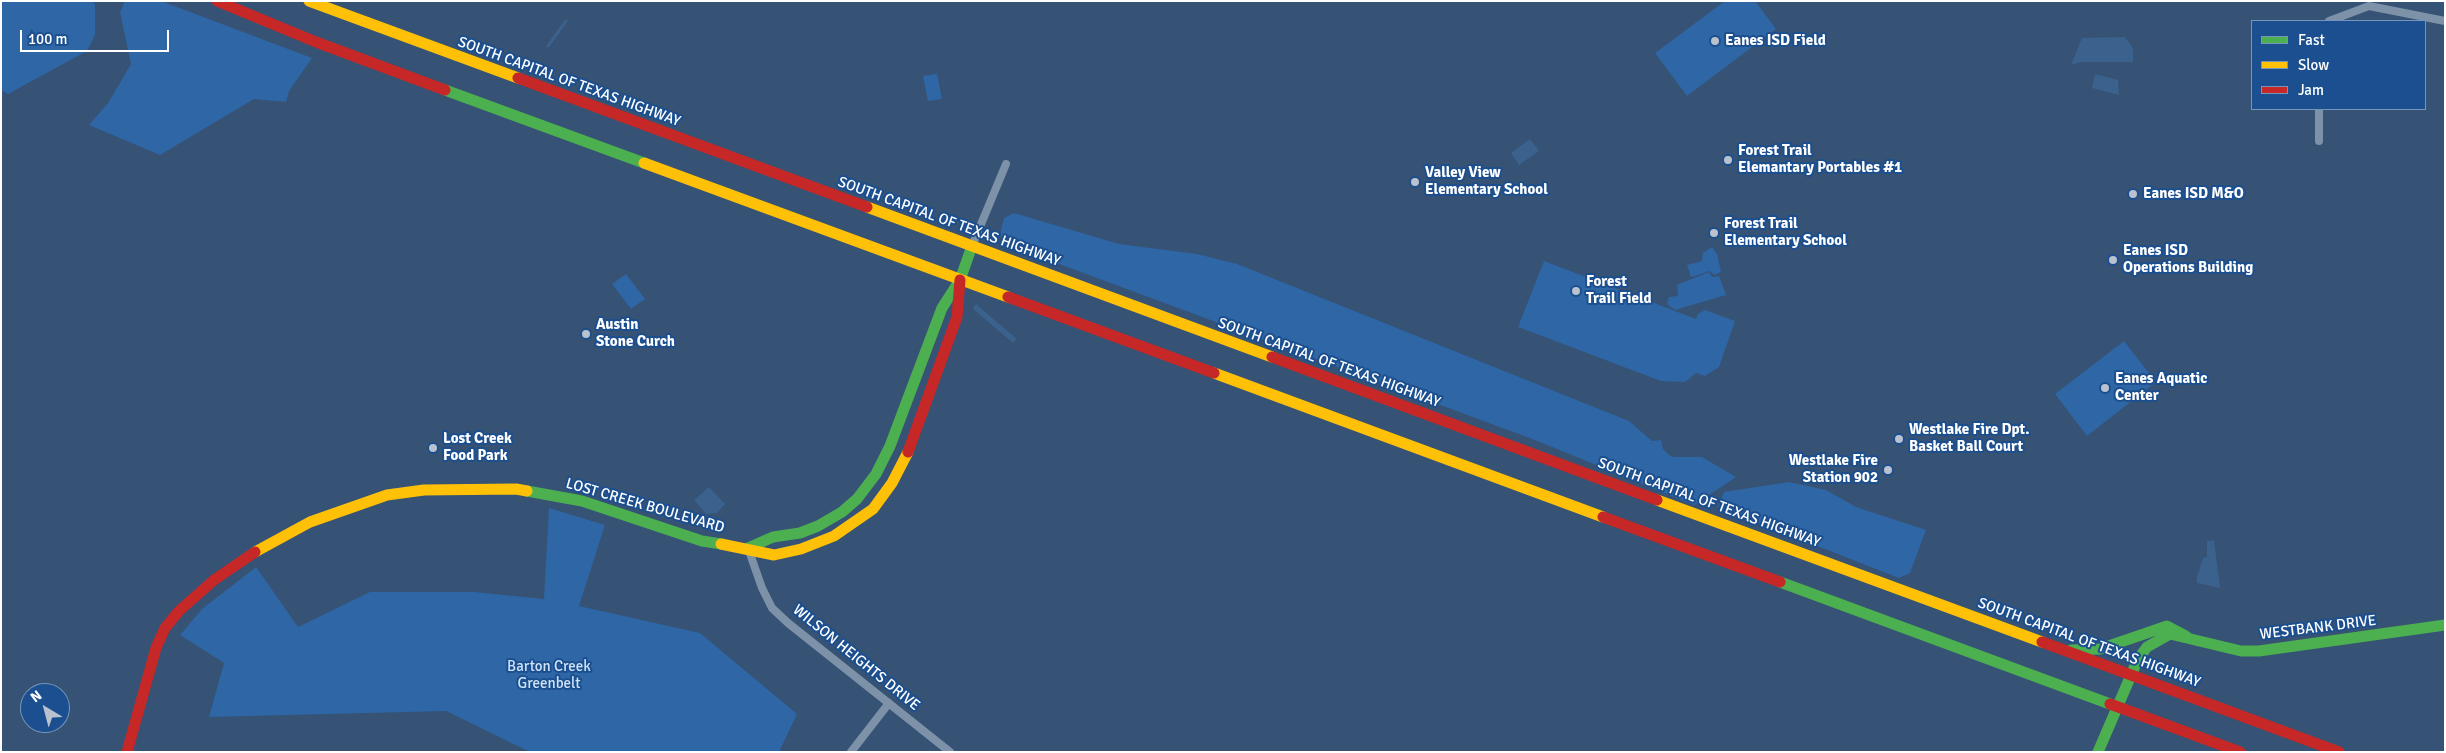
<!DOCTYPE html>
<html>
<head>
<meta charset="utf-8">
<style>
	body { margin:0 }
	#map { position:relative; width:2446px; height:753px; overflow:hidden; background:#365274; font-family:Signika,sans-serif }
	canvas { display:block }
	.frame { position:absolute; inset:0; border:2px solid #fff; pointer-events:none }
	.legend { position:absolute; left:2251px; top:20px; width:175px; height:90px; box-sizing:border-box; background:#1b4f8f; border:1px solid #7695bc; margin:0; padding:6px 9px; list-style:none; font-size:15px; color:#fff }
	.legend li { display:flex; align-items:center; gap:10px; height:25px }
	.legend b { width:25px; border:1px solid #7695bc }
	.north { position:absolute; left:20px; top:683px; width:50px; height:50px; box-sizing:border-box; background:#1b4f8f; border:1px solid #7695bc; border-radius:50%; rotate:323deg; font-size:14px; font-weight:700; line-height:20px; text-align:center; color:#fff }
	.north::after { content:''; display:block; margin:auto; width:18px; height:22px; background:#b9c2ce; clip-path:polygon(50% 0,100% 100%,50% 72%,0 100%) }
	.scale { position:absolute; left:20px; top:30px; width:149px; height:22px; box-sizing:border-box; border:2px solid #fff; border-top:0; padding-left:6px; font-size:15px; line-height:18px; white-space:nowrap; color:#fff; -webkit-text-stroke:4px #1b4f8f; paint-order:stroke }
</style>
</head>
<body>
<div id="map">
<canvas width="2446" height="753"></canvas>
<div class="frame"></div>
<ul class="legend">
<li><b style="height:6px;background:#4caf50"></b>Fast</li>
<li><b style="height:6px;background:#ffc107"></b>Slow</li>
<li><b style="height:6px;background:#c62828"></b>Jam</li>
</ul>
<div class="north">N</div>
<div class="scale">100 m</div>
</div>
<script>
const ctx = document.querySelector('canvas').getContext('2d');
ctx.lineJoin = 'round';
function fillPath(path, color) {
  ctx.fillStyle = color;
  ctx.fill(path, 'evenodd');
}
function toPath(rows) {
  const path = new Path2D();
  for (const r of rows) {
    path.moveTo(r[0], r[1]);
    for (let i = 2; i < r.length; i += 2) path.lineTo(r[i], r[i + 1]);
  }
  return path;
}
function trace(path, color, width, dash) {
  ctx.strokeStyle = color;
  ctx.lineWidth = width;
  ctx.lineCap = dash ? 'butt' : 'round';
  ctx.setLineDash(dash || []);
  ctx.stroke(path);
}
function label(font, color, halo, rows, align = 'center') {
  ctx.font = font + ' Signika,sans-serif';
  ctx.lineWidth = 4;
  ctx.setLineDash([]);
  ctx.textBaseline = 'middle';
  ctx.strokeStyle = halo;
  ctx.fillStyle = color;
  for (const [text, x, y, turn = 0] of rows) {
    ctx.save();
    ctx.translate(x, y);
    ctx.rotate((+turn || 0) * Math.PI / 180);
    ctx.textAlign = isNaN(turn) ? turn : align;
    if (halo) ctx.strokeText(text, 0, 0);
    ctx.fillText(text, 0, 0);
    ctx.restore();
  }
}
fillPath(toPath([
	[1,1,91,1,95,4,95,35,87,51,8,94,1,90],
	[125,1,161,1,312,58,289,91,286,102,254,99,160,155,89,125,108,103,131,64,120,12],
	[1725,1,1755,1,1776,29,1687,96,1655,53],
	[937,74,942,99,928,101,923,76],
	[1014,213,1119,244,1197,254,1237,264,1629,421,1652,441,1661,440,1663,449,1669,455,1674,457,1702,457,1736,477,1694,505,1535,440,1005,244,1000,235,1004,218],
	[1712,247,1717,254,1721,272,1714,275,1710,271,1691,277,1687,265,1702,261,1703,253],
	[1544,261,1696,319,1698,314,1705,310,1735,321,1719,367,1705,376,1696,373,1685,382,1661,381,1518,327],
	[1709,272,1712,277,1719,276,1726,295,1675,310,1667,304,1669,297,1678,296,1677,285],
	[626,274,645,299,631,309,612,284],
	[2124,341,2156,382,2087,436,2055,394],
	[1789,482,1826,490,1856,507,1926,530,1910,573,1899,578,1718,507,1724,492],
	[549,508,605,525,579,606,700,633,797,714,779,752,530,752,446,711,209,717,224,663,180,635,202,609,256,567,298,627,370,592,474,592,544,599]
]), '#2f66a5');
fillPath(toPath([
	[2125,37,2133,48,2133,62,2081,62,2071,65,2082,38],
	[2095,74,2118,80,2119,95,2092,88],
	[1530,139,1539,151,1519,165,1511,153],
	[976,304,1017,339,1013,343,973,309],
	[709,487,725,504,717,513,706,514,694,500],
	[2214,540,2220,588,2197,583,2197,577,2203,558,2207,557,2207,541]
]), '#3b618d');
trace(toPath([
	[548,46,566,21]
]), '#3b618d', 3);
trace(toPath([
	[2329,21,2369,6,2445,21],
	[2319,141,2319,109],
	[972,246,1006,164],
	[748,548,762,588,772,608,788,623,950,752],
	[851,752,889,703]
]), '#7d92a8', 8);
trace(toPath([
	[445,90,644,163],
	[527,491,582,501,702,541,721,544],
	[748,548,773,537,800,533,818,526,842,512,857,499,876,474,890,446,942,308,960,280,972,246],
	[1780,582,2110,704],
	[2071,650,2100,649,2167,626,2186,636],
	[2098,752,2138,659,2147,647,2170,634,2241,651,2259,651,2445,625]
]), '#4caf50', 11);
trace(toPath([
	[309,1,518,78],
	[644,163,1008,297],
	[867,207,1272,357],
	[1214,373,1603,517],
	[1657,500,2042,642],
	[721,544,774,555,801,549,834,536,873,509,892,483,908,452],
	[255,552,310,522,387,495,424,490,516,489,527,491]
]), '#ffc107', 11);
trace(toPath([
	[217,1,316,42,445,90],
	[518,78,867,207],
	[1008,297,1214,373],
	[1272,357,1657,500],
	[908,452,957,317,960,280],
	[1603,517,1780,582],
	[2042,642,2339,752],
	[2110,704,2240,752],
	[127,752,156,648,165,628,179,611,214,580,255,552]
]), '#c62828', 11);
for (const [x, y, r, color] of [
	[1715,41,5,"#b9c2ce"],
	[1728,160,5,"#b9c2ce"],
	[1415,182,5,"#b9c2ce"],
	[2133,194,5,"#b9c2ce"],
	[1714,233,5,"#b9c2ce"],
	[2113,260,5,"#b9c2ce"],
	[1576,291,5,"#b9c2ce"],
	[586,334,5,"#b9c2ce"],
	[2105,388,5,"#b9c2ce"],
	[1899,439,5,"#b9c2ce"],
	[433,448,5,"#b9c2ce"],
	[1888,470,5,"#b9c2ce"]
]) {
  const dot = new Path2D();
  dot.arc(x, y, r, 0, 2 * Math.PI);
  ctx.fillStyle = color;
  ctx.fill(dot);
  trace(dot, '#1b4f8f', 2);
}
label('bold 15px', '#fff', '#1b4f8f', [
	["Eanes ISD Field",1725,41],
	["Forest Trail",1738,151],
	["Elemantary Portables #1",1738,168],
	["Valley View",1425,173],
	["Elementary School",1425,190],
	["Eanes ISD M&O",2143,194],
	["Forest Trail",1724,224],
	["Elementary School",1724,241],
	["Eanes ISD",2123,251],
	["Operations Building",2123,268],
	["Forest",1586,282],
	["Trail Field",1586,299],
	["Austin",596,325],
	["Stone Curch",596,342],
	["Eanes Aquatic",2115,379],
	["Center",2115,396],
	["Westlake Fire Dpt.",1909,430],
	["Basket Ball Court",1909,447],
	["Lost Creek",443,439],
	["Food Park",443,456],
	["Westlake Fire",1878,461,"right"],
	["Station 902",1878,478,"right"]
], 'left');
label('15px', '#fff', '#1b4f8f', [
	["SOUTH CAPITAL OF TEXAS HIGHWAY",569,82,20],
	["SOUTH CAPITAL OF TEXAS HIGHWAY",949,222,20],
	["SOUTH CAPITAL OF TEXAS HIGHWAY",1329,363,20],
	["SOUTH CAPITAL OF TEXAS HIGHWAY",1709,503,20],
	["LOST CREEK BOULEVARD",645,506,16],
	["WESTBANK DRIVE",2318,628,-7],
	["SOUTH CAPITAL OF TEXAS HIGHWAY",2089,643,20],
	["WILSON HEIGHTS DRIVE",856,658,39]
]);
label('15px', '#cfe3fa', '#1b4f8f', [
	["Barton Creek",549,667],
	["Greenbelt",549,684]
]);
</script>
</body>
</html>
